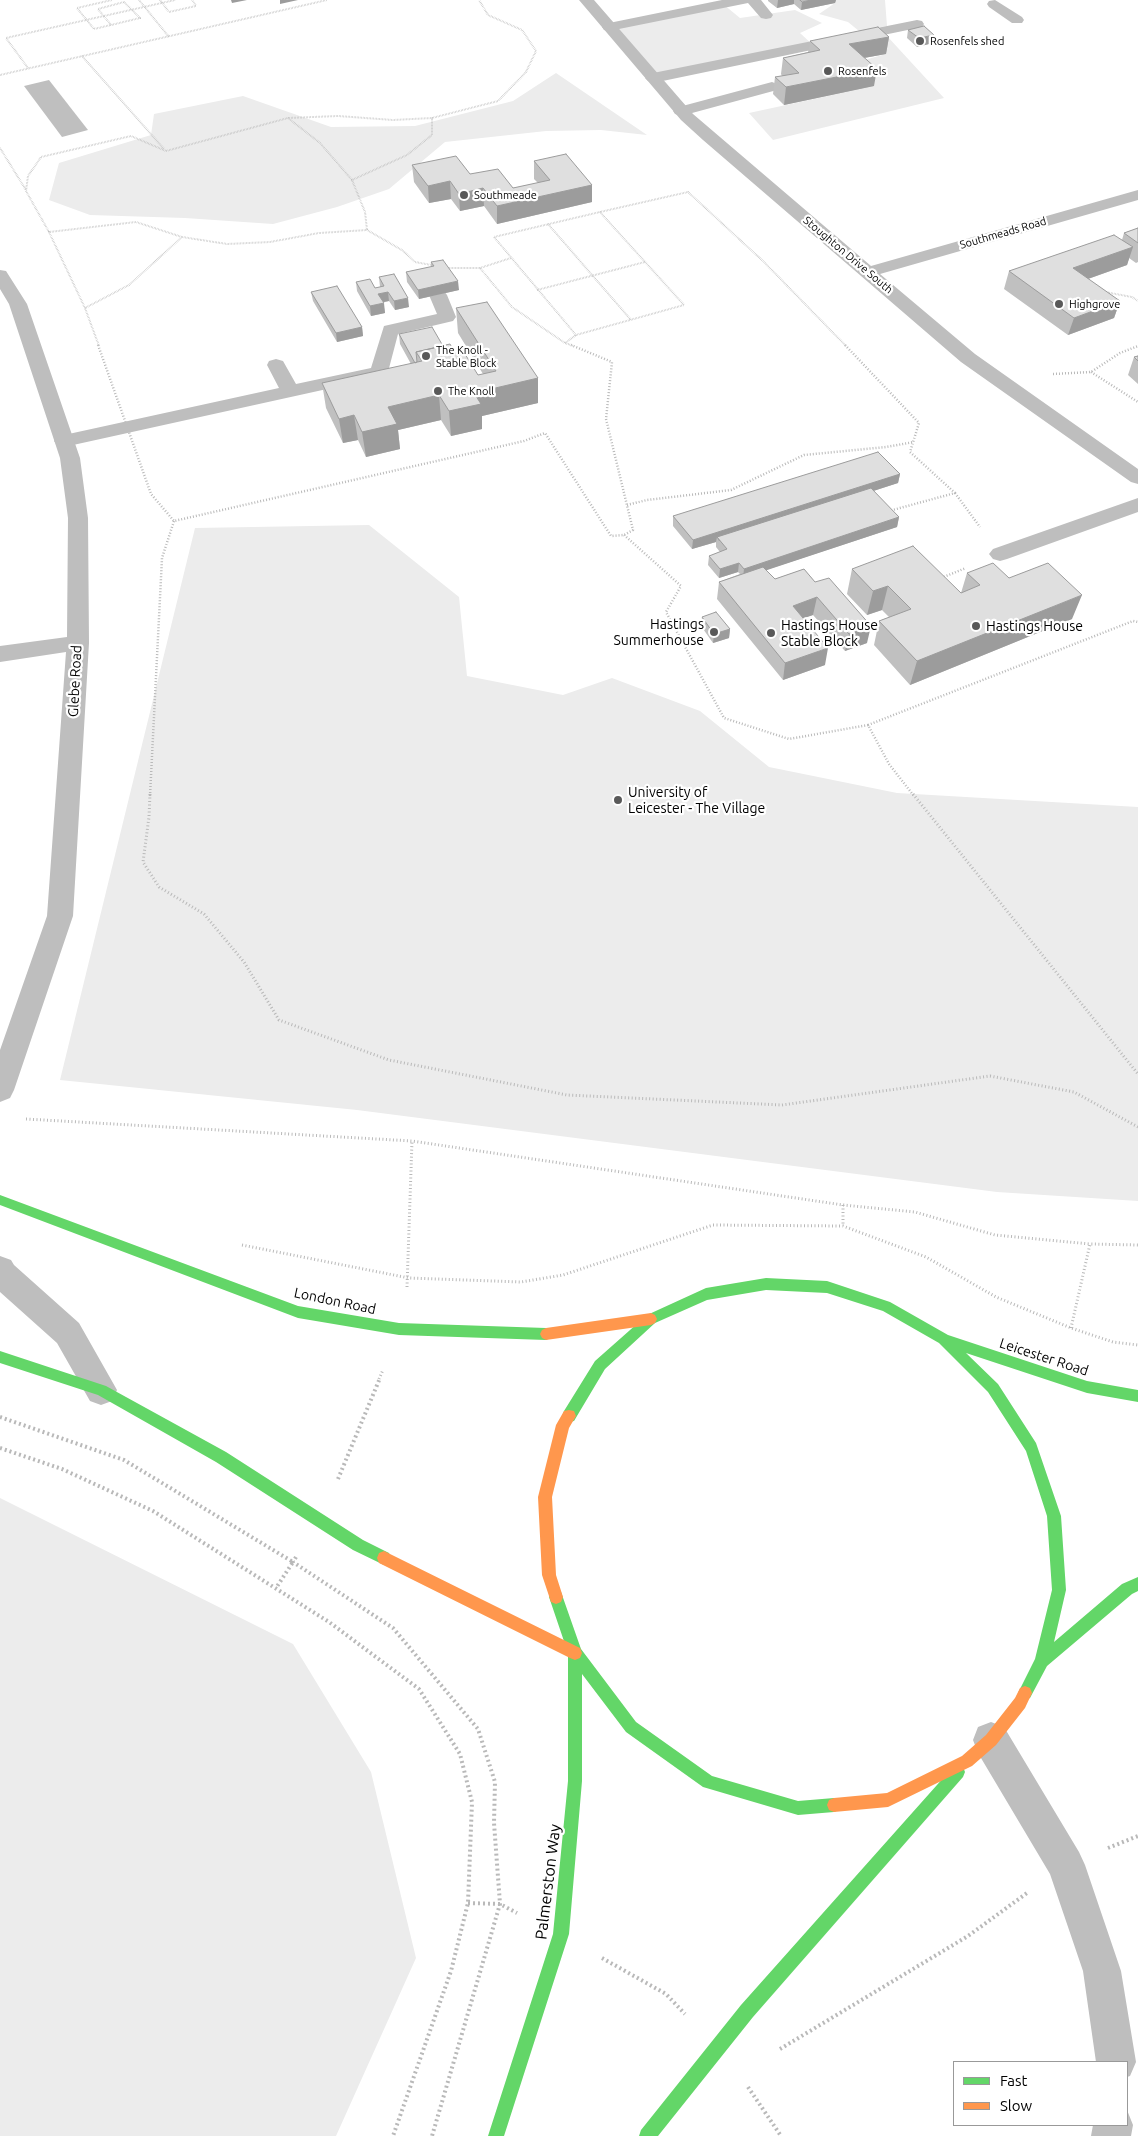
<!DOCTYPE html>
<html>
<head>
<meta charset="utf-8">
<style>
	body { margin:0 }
	#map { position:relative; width:1138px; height:2136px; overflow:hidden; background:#fff; font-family:Ubuntu,sans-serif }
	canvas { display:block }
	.legend { position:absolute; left:953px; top:2061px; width:175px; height:65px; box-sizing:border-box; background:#fff; border:1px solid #999; margin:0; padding:6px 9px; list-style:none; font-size:15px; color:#000 }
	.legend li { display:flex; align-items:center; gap:10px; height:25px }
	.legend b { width:25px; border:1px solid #999 }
</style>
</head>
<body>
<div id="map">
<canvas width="1138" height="2136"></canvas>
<ul class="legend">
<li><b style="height:6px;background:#63d668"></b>Fast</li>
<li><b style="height:6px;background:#ff974d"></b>Slow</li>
</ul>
</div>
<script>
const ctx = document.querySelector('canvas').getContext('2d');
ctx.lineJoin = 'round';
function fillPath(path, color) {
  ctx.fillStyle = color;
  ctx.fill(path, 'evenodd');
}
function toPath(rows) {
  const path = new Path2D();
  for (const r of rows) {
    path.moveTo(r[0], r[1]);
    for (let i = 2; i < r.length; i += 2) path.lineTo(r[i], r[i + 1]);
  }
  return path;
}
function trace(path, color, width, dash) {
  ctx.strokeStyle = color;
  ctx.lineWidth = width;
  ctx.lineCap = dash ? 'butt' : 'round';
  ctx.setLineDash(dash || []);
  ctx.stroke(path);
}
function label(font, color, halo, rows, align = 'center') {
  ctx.font = font + ' Ubuntu,sans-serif';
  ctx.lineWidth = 4.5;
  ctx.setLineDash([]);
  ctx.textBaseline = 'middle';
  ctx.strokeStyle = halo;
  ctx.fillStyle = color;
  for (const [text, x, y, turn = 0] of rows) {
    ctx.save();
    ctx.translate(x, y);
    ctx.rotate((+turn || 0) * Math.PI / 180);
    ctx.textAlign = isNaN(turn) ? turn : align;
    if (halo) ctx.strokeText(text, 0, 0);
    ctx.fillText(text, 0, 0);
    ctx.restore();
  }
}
fillPath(toPath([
	[832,0,885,0,887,26,859,31,848,22,819,14,835,3],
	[723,4,740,18,795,10,822,23,800,33,813,45,656,77,612,26],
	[887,36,944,98,773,140,749,113,874,86,850,64,886,54],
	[556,73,647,135,601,130,546,131,445,142,389,189,337,207,273,224,185,218,90,215,49,200,59,163,151,135,154,114,243,96,331,127,415,126,513,101],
	[369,525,459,597,467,676,563,695,612,678,700,711,769,767,897,793,1138,807,1138,1201,997,1192,357,1110,60,1080,195,528],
	[0,1498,293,1644,371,1772,416,1958,336,2136,0,2136]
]), '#ececec');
fillPath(toPath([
	[49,80,88,130,62,137,24,86]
]), '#bfbfbf');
trace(toPath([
	[139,0,169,37],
	[160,0,169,12,196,6,192,0],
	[124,2,140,18,111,25,98,9,124,2],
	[111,25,94,29,77,8,112,0],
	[82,56,164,149],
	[28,68,6,38,175,0],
	[0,75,327,0],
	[288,118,320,143,352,180],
	[432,118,498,101,526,72,536,51,522,30,488,15,479,0],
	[0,148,26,190],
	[600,212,688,192,763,261,846,346],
	[600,212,684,305,576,335,494,237,600,212],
	[548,224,631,320],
	[49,232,26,191,28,176,41,157,131,136,166,151,288,118,338,116,393,120,432,118,432,135,407,155,352,180,365,212,367,230],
	[480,268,511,258],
	[537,290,645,262],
	[1105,292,1132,297,1138,301],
	[85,308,49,232,136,222,182,237],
	[565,343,576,335],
	[99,346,85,308,129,285,182,237,227,244,270,242,319,233,367,230,402,250,415,262,448,268,480,268,512,307,565,343,574,346]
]), '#b9b9b9', 2, [0.5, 1]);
trace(toPath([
	[98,345,151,494,174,521,524,441,545,433,611,536,624,535,633,530,606,419,612,362,571,345],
	[845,345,919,423,910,452,955,493,889,511],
	[1091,372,1138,402],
	[1053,374,1091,372,1120,353,1138,346],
	[955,493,980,527],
	[627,505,647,500,731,490,804,455,886,447,914,442],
	[624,535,681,586,666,612,724,718,789,739,868,725,889,764,914,796],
	[941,578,966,568],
	[868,725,1133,621,1138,622],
	[150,796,162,558,174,521]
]), '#b9b9b9', 2.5, [1, 2]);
trace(toPath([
	[150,794,149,817,143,862,159,887,204,914,244,962,279,1020,389,1060,567,1095,782,1105,990,1076,1074,1092,1138,1127],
	[913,794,1138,1074],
	[26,1119,412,1141,843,1205,915,1212,995,1235,1090,1244],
	[843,1205,843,1226],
	[242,1245,409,1278,521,1282,563,1275,713,1225,843,1226,926,1257,996,1297,1071,1328,1113,1342,1138,1345],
	[407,1287,412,1141],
	[1071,1328,1090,1244,1138,1245],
	[379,1379,383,1370]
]), '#b9b9b9', 3, [1, 2.5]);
trace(toPath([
	[0,1417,124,1460,293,1562,276,1588],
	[0,1448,62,1469,153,1511,329,1622,419,1689,460,1754,472,1802,468,1903,451,1971,393,2136],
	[338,1479,380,1378],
	[296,1557,293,1562,393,1628,478,1729,495,1782,494,1823,500,1904,432,2136],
	[1108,1848,1138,1836],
	[468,1903,500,1904,517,1913],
	[602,1958,666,1994,685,2014],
	[780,2049,968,1936,1027,1893],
	[748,2087,781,2136]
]), '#b9b9b9', 4, [2, 3]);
fillPath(toPath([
	[722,0,761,0,773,15,771,18,766,19,761,18,748,3,609,31,604,30,602,27,604,24,609,23,722,0],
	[995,0,1022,17,1024,20,1022,23,1012,23,989,7,987,4,989,1,995,0],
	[917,20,922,21,924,24,922,27,653,83,648,81,645,78,648,75,653,73,917,20],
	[772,82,777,84,780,87,777,90,681,116,675,114,673,111,675,108,772,82],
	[438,290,444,291,447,295,456,317,453,321,398,334,388,372,386,376,64,447,57,445,54,441,57,437,64,435,279,388,267,365,269,361,276,359,283,361,296,384,371,368,384,326,437,314,429,295,432,291,438,290],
	[1138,498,1138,512,1007,559,1000,561,993,559,989,554,993,549,1138,498]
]), '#bebebe');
fillPath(toPath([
	[579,0,594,0,693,114,871,266,1138,190,1138,200,880,274,975,354,1138,469,1138,484,1131,482,961,362,703,140,681,120,579,0],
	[0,270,6,271,27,304,80,458,88,518,89,643,73,916,14,1090,10,1098,0,1102,0,1050,47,916,66,652,0,662,0,646,67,637,68,518,60,458,9,304,0,289,0,270],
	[0,1256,11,1260,14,1265,79,1323,117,1390,112,1401,101,1405,90,1401,57,1343,0,1292,0,1256],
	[991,1722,1004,1727,1079,1852,1085,1865,1121,1971,1136,2062,1130,2076,1127,2077,1127,2062,1096,2062,1083,1971,1050,1874,978,1753,973,1740,978,1727,991,1722],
	[1127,2110,1133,2125,1131,2136,1091,2136,1093,2125,1127,2125,1127,2110]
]), '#bebebe');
fillPath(toPath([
	[0,1195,298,1306,399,1323,546,1328,550,1330,552,1334,550,1338,546,1340,399,1335,298,1318,0,1205,0,1195],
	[766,1278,827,1281,890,1302,948,1335,1087,1381,1138,1390,1138,1402,1087,1393,966,1353,998,1384,1036,1443,1061,1516,1066,1590,1054,1642,1122,1584,1138,1577,1138,1591,1132,1594,1047,1666,1030,1698,1025,1700,1020,1698,1018,1693,1035,1659,1052,1590,1047,1516,1026,1451,988,1392,939,1343,883,1311,827,1293,766,1290,707,1300,655,1323,605,1369,574,1421,569,1422,564,1421,562,1416,564,1411,595,1361,647,1315,706,1288,766,1278],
	[0,1351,106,1386,226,1452,363,1540,389,1553,391,1558,389,1563,384,1565,353,1550,216,1462,98,1395,0,1363,0,1351],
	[556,1590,561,1592,581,1649,636,1722,712,1776,798,1801,834,1798,839,1800,841,1805,839,1810,834,1812,798,1815,703,1787,626,1732,582,1674,582,1781,569,1934,504,2136,488,2136,553,1934,568,1781,568,1653,549,1597,551,1592,556,1590],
	[958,1765,963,1767,965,1772,963,1777,753,2017,658,2136,639,2136,641,2130,741,2005,953,1767,958,1765]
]), '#63d668');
fillPath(toPath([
	[651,1313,655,1315,657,1319,655,1323,651,1325,546,1340,542,1338,540,1334,542,1330,546,1328,651,1313],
	[569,1410,574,1411,576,1416,569,1428,552,1497,556,1575,563,1597,561,1602,556,1604,551,1602,542,1575,538,1497,556,1425,564,1411,569,1410],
	[384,1551,580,1648,582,1653,580,1658,575,1660,570,1658,379,1563,377,1558,379,1553,384,1551],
	[1025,1686,1030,1688,1032,1693,1025,1708,996,1745,972,1766,888,1807,834,1812,829,1810,827,1805,829,1800,834,1798,887,1793,962,1756,986,1735,1015,1698,1020,1688,1025,1686]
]), '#ff974d');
fillPath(toPath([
	[768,0,836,0,835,3,801,10,794,4,777,8,768,1],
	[908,30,933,43,917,47,907,38],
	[889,37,886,54,864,58,874,86,784,105,773,94,775,77,782,76,781,74,783,58,808,52,810,41],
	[534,161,592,185,592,202,497,224,484,206,460,211,451,199,429,203,414,182,412,165,470,174,513,188,538,183,534,179],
	[1138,228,1138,262,1136,263,1129,258,1127,265,1088,279,1120,301,1114,318,1068,335,1004,289,1009,271,1122,240,1124,233],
	[431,262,459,290,419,299,407,282,406,272,431,267],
	[379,277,409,307,395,310,389,301,383,302,385,313,371,316,357,291,356,282,375,288,380,287],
	[311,292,362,327,363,336,337,342,313,301],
	[456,308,538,378,538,403,482,416,482,429,451,436,441,420,398,430,400,449,366,457,358,440,343,443,326,408,322,383,411,364,400,344,399,334,443,346,457,356,478,375,483,374,458,333],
	[1138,356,1138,384,1128,375,1134,357],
	[900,474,898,483,873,491,899,517,897,527,766,570,775,579,804,569,867,643,845,651,813,615,803,618,825,665,783,680,717,599,719,582,740,574,738,572,719,578,708,565,709,556,720,552,716,547,716,542,692,549,673,526,673,516],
	[852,569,961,593,967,573,1009,578,1072,619,910,685,874,645,879,621,889,617,882,610,867,615,847,594],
	[702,617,730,629,729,638,713,643,701,626]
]), '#c0c0c0');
fillPath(toPath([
	[231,0,247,0,232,3],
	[280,0,298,0,280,4],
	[778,0,794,0,794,4,777,8],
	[811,0,836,0,835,3,801,10,802,2],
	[934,35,933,43,917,47,919,38],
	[889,37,886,54,847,61,849,44],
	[877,69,874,86,784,105,786,87],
	[450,181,451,199,429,203,428,186],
	[592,185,592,202,497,224,497,206],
	[483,188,484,206,460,211,459,194],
	[1133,247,1127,265,1068,286,1073,268],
	[458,281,459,290,419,299,418,290],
	[388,292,389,301,379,303,378,294],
	[408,298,409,307,395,310,394,301],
	[1120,301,1114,318,1068,335,1074,318],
	[384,303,385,313,371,316,370,306],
	[362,327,363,336,337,342,336,333],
	[538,378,538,403,482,416,482,429,451,436,449,411,474,393],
	[439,395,441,420,398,430,400,449,366,457,362,432,388,407],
	[354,415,358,440,343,443,339,419],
	[900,474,898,483,719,541,717,537,716,542,692,549,693,540],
	[899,517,897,527,743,578,744,569],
	[739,563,738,572,719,578,720,569],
	[888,586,882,610,867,615,873,591],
	[1082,595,1072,619,910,685,917,661],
	[817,597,813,615,790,623,793,606],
	[871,626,867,643,845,651,849,634],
	[730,629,729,638,713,643,714,634],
	[828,648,825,665,783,680,785,663]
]), '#9c9c9c');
const building = toPath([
	[800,0,811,0,802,2,800,0],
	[924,26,934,35,919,38,908,30,924,26],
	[878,27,889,37,849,44,877,69,786,87,775,77,799,73,783,58,820,50,810,41,878,27],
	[566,154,592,185,497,206,483,188,459,194,450,181,428,186,412,165,456,156,470,174,498,169,513,188,550,180,534,161,566,154],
	[1138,228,1138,243,1124,233,1138,228],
	[1114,235,1133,247,1073,268,1120,301,1074,318,1009,271,1114,235],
	[443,260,458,281,418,290,406,272,434,266,431,262,443,260],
	[394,274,408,298,394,301,388,292,378,294,384,303,370,306,356,282,370,279,375,288,384,286,379,277,394,274],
	[337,286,362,327,336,333,311,292,337,286],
	[487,302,538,378,474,393,481,404,449,411,439,395,388,407,397,424,362,432,354,415,339,419,322,383,422,361,416,352,450,344,457,356,465,354,478,375,496,371,456,308,487,302],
	[432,327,443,346,416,352,417,362,415,363,399,334,432,327],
	[1138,356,1138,361,1134,357,1138,356],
	[878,452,900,474,693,540,673,516,878,452],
	[871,488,899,517,744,569,739,563,720,569,709,556,727,549,717,537,871,488],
	[913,546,961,593,980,585,967,573,993,563,1009,578,1048,563,1082,595,917,661,879,621,911,609,888,586,873,591,852,569,913,546],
	[763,567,775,579,804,569,815,582,829,578,871,626,849,634,817,597,793,606,828,648,785,663,719,582,763,567],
	[716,612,730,629,714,634,702,617,716,612]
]);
fillPath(building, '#dfdfdf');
trace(building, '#9c9c9c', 1);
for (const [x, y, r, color] of [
	[920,41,5,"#595959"],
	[828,71,5,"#595959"],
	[464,195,5,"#595959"],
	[1059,304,5,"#595959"],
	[426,356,5,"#595959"],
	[438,391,5,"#595959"],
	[976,626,5,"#595959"],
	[714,632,5,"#595959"],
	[771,633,5,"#595959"],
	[618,800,5,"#595959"]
]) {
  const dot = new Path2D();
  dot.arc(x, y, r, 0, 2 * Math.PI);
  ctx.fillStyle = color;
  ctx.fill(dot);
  trace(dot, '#fff', 2);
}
label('11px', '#000', '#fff', [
	["Rosenfels shed",930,41],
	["Rosenfels",838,71],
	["Southmeade",474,195],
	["Highgrove",1069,304],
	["The Knoll -",436,350],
	["Stable Block",436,363],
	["The Knoll",448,391]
], 'left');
label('11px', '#000', '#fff', [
	["Southmeads Road",1003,233,-16],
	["Stoughton Drive South",848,255,40]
]);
label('14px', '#000', '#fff', [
	["Hastings",704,624,"right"],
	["Summerhouse",704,640,"right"],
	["Hastings House",781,625],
	["Stable Block",781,641],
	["Hastings House",986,626],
	["University of",628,792],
	["Leicester - The Village",628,808]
], 'left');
label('14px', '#000', '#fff', [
	["Glebe Road",75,681,-87],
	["London Road",335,1301,12],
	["Leicester Road",1044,1357,18]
]);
label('16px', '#000', '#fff', [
	["Palmerston Way",548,1882,-83]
]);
</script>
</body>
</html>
